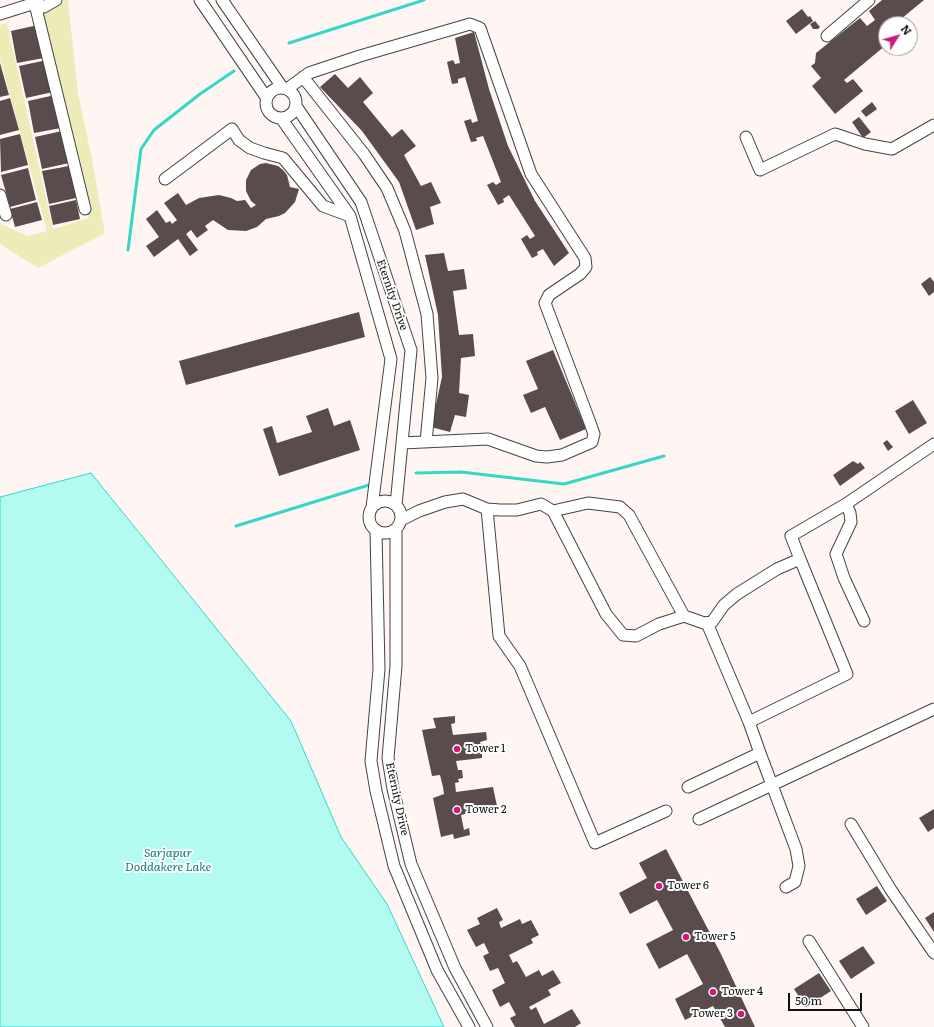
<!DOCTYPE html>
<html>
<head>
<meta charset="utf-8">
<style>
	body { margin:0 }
	#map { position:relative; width:934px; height:1027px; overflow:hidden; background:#fff6f3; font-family:Literata,serif }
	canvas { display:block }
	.north { position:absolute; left:878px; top:16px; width:40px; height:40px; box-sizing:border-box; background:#fff; border:1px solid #9f9f9f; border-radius:50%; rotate:53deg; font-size:11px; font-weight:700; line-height:16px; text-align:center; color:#101010 }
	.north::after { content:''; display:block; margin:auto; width:14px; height:18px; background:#cb1c7e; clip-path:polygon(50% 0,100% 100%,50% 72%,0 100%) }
	.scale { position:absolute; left:788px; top:993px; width:74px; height:18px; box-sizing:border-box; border:2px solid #101010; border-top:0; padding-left:5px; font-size:12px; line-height:14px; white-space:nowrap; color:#101010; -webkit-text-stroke:3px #fff; paint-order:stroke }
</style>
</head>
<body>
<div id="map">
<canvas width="934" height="1027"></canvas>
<div class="north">N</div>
<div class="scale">50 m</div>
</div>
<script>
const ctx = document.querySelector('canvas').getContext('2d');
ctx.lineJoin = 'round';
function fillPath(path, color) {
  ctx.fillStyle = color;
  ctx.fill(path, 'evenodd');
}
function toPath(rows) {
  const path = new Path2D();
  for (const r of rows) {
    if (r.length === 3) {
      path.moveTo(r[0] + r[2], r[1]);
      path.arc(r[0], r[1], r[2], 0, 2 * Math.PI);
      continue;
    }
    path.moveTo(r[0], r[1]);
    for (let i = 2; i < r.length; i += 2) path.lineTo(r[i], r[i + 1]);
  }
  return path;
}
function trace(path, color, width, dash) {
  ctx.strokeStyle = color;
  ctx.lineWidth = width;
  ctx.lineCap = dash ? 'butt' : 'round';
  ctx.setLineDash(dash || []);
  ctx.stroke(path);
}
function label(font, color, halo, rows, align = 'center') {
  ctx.font = font + ' Literata,serif';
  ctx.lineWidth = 4;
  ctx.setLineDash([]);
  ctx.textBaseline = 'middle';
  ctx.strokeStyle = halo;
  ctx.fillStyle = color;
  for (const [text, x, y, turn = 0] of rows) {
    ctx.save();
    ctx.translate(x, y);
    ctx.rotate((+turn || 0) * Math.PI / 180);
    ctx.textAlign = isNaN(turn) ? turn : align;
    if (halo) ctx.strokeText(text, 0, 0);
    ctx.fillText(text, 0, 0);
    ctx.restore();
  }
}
fillPath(toPath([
	[65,0,68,0,78,93,92,159,105,233,38,268,0,244,0,220,1,224,28,236,47,231,0,59,0,25,7,23,53,229,89,218,43,13,56,7]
]), '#edecb9');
const water = toPath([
	[91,473,291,721,341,837,387,904,444,1027,0,1027,0,497,91,473]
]);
fillPath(water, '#b3fbf1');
trace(water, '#35d7c5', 1);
trace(toPath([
	[289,43,424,0],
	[128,250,141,149,154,130,200,94,234,71],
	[416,473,461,472,564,484,664,456],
	[236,526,369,485]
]), '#35d7c5', 3);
fillPath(toPath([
	[882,0,924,0,895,24,886,24,886,32,880,37,886,45,844,80,847,83,853,79,863,91,835,114,812,86,821,78,811,66,815,63,816,53,860,18,867,26,875,20,869,11],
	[802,9,808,17,810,16,813,21,796,34,786,21],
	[815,21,820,27,818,29,813,29,810,24],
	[38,25,44,58,17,63,11,31],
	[474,32,489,89,508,146,535,201,569,253,554,266,543,249,537,252,538,255,532,258,521,239,527,235,530,239,535,236,509,195,503,199,504,202,498,205,487,185,493,182,496,185,501,182,483,136,476,138,477,141,471,142,464,121,471,119,472,123,478,121,465,77,458,79,458,83,452,84,447,62,453,60,455,64,460,63,455,38],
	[47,60,53,92,26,98,19,66],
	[0,63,9,95,0,97],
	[335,74,348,88,360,77,373,93,363,102,392,137,402,129,416,146,404,155,421,186,431,182,441,203,430,207,434,224,416,230,399,182,362,131,320,87],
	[55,95,61,128,34,133,28,101],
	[10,98,19,130,0,135,0,101],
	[872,102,877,109,866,117,861,111],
	[859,117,871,132,863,138,852,122],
	[62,131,69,163,42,169,35,137],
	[20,134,28,165,1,172,0,139],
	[266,163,278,166,283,170,287,175,290,187,299,189,295,202,285,213,279,216,266,219,257,227,246,231,228,230,213,220,205,226,208,230,197,238,191,230,186,234,198,250,190,256,178,239,154,257,146,246,159,237,146,219,157,210,166,223,170,221,172,224,177,220,164,203,178,193,186,205,199,198,219,195,231,198,237,201,245,200,251,208,256,205,251,201,246,191,246,180,251,170,260,164],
	[69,166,76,198,49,204,42,171],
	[28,168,36,200,10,207,1,175],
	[76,200,80,219,53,225,49,206],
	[37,202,42,220,15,227,10,209],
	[444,253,448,271,464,269,467,289,453,291,459,335,473,334,475,356,461,358,459,393,469,395,466,417,455,415,450,432,431,427,442,377,438,315,425,255],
	[930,277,934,282,934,292,929,296,921,284],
	[359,312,365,337,186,385,179,361],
	[553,350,586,429,560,440,545,407,531,413,523,395,538,389,526,361],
	[913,400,927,423,909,434,895,411],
	[328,408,334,426,350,420,360,450,279,476,263,429,272,426,277,443,312,432,306,416],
	[887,440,893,447,888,451,883,443],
	[853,461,858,464,860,462,865,468,840,486,833,475],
	[455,716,455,723,451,724,453,735,486,732,487,740,480,742,481,746,487,746,488,752,482,753,482,758,456,761,458,770,462,770,463,778,458,779,459,782,455,783,456,792,493,787,497,806,461,815,464,830,469,828,470,835,454,839,453,834,441,837,433,798,444,794,443,787,440,775,432,776,422,730,436,728,433,718],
	[934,809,934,828,928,832,919,818],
	[666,849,721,954,755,1027,725,1027,713,1006,685,1020,675,999,703,984,687,954,659,969,646,944,673,930,657,900,630,914,619,893,647,878,639,863],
	[877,886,887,901,866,915,856,899],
	[497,908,503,920,499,922,501,928,520,919,522,924,531,920,539,935,531,939,533,943,509,955,513,963,517,961,526,977,539,970,542,976,553,970,561,983,548,990,551,995,529,1007,531,1010,536,1007,544,1024,572,1009,581,1023,575,1027,515,1027,510,1018,516,1015,509,1002,500,1007,492,990,505,983,498,968,490,971,483,956,489,953,484,943,476,947,467,930,480,924,477,918],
	[934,912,934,932,925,918],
	[863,946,875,963,851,979,839,961],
	[819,973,831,991,806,1007,794,989]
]), '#5a4b4d');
const minor = toPath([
	[34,0,85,209],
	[200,0,266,97],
	[222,0,282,87],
	[35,3,44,7,56,0],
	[0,14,35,3,38,0],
	[827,36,869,0],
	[303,77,364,154,387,188,405,231,427,314,432,378,426,442],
	[281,103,15],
	[287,89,309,73,360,56,470,24,480,28,531,174,585,258,586,267,580,274,549,295,545,303,589,420,594,434,592,442,562,455,547,457,536,456,488,439,402,443],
	[296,106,361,202,411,350,396,505],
	[281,118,350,216,391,359,372,507],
	[746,137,760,170,835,134,865,144,892,149,934,125],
	[165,179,232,129,239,140,250,148,264,153,283,158,323,206,350,216],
	[0,195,6,215],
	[385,517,16],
	[487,509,500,510,517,510,541,504,553,511,606,614,623,635,636,636,659,624,684,616,704,623,712,622,724,605,737,594,777,569,800,559,791,536,846,504],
	[553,511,588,503,620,507,629,515,684,616],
	[401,520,419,511,445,502,463,499,487,509,499,636,520,666,595,843,666,811],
	[396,529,396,666,388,758,393,789,411,864,455,968,487,1027],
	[376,531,379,669,371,761,376,791,394,866,437,970,469,1027],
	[864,621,844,578,836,554,851,522,850,513,846,504,934,444],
	[707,623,749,722,760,753,796,849,799,866,795,882,786,887],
	[749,722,847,674,800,559],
	[688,787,760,753],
	[699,819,934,709],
	[851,824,891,890,934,953],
	[809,941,863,1027]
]);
trace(minor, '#434343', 13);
trace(minor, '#fff', 11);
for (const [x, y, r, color] of [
	[457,749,4,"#cb1c7e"],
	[457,810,4,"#cb1c7e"],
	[659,886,4,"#cb1c7e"],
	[686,937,4,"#cb1c7e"],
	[713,992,4,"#cb1c7e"],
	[741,1014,4,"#cb1c7e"]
]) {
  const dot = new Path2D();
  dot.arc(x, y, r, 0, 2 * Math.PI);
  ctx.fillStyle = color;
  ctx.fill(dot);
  trace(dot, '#fff', 1.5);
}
label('11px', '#101010', '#fff', [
	["Eternity Drive",392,295,71],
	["Eternity Drive",397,799,78]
]);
label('11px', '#101010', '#fff', [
	["Tower 1",465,749],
	["Tower 2",465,810],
	["Tower 6",667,886],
	["Tower 5",694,937],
	["Tower 4",721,992],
	["Tower 3",733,1014,"right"]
], 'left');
label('italic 12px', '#0f7e76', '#fff', [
	["Sarjapur",168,853],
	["Doddakere Lake",168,867]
]);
</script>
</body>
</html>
